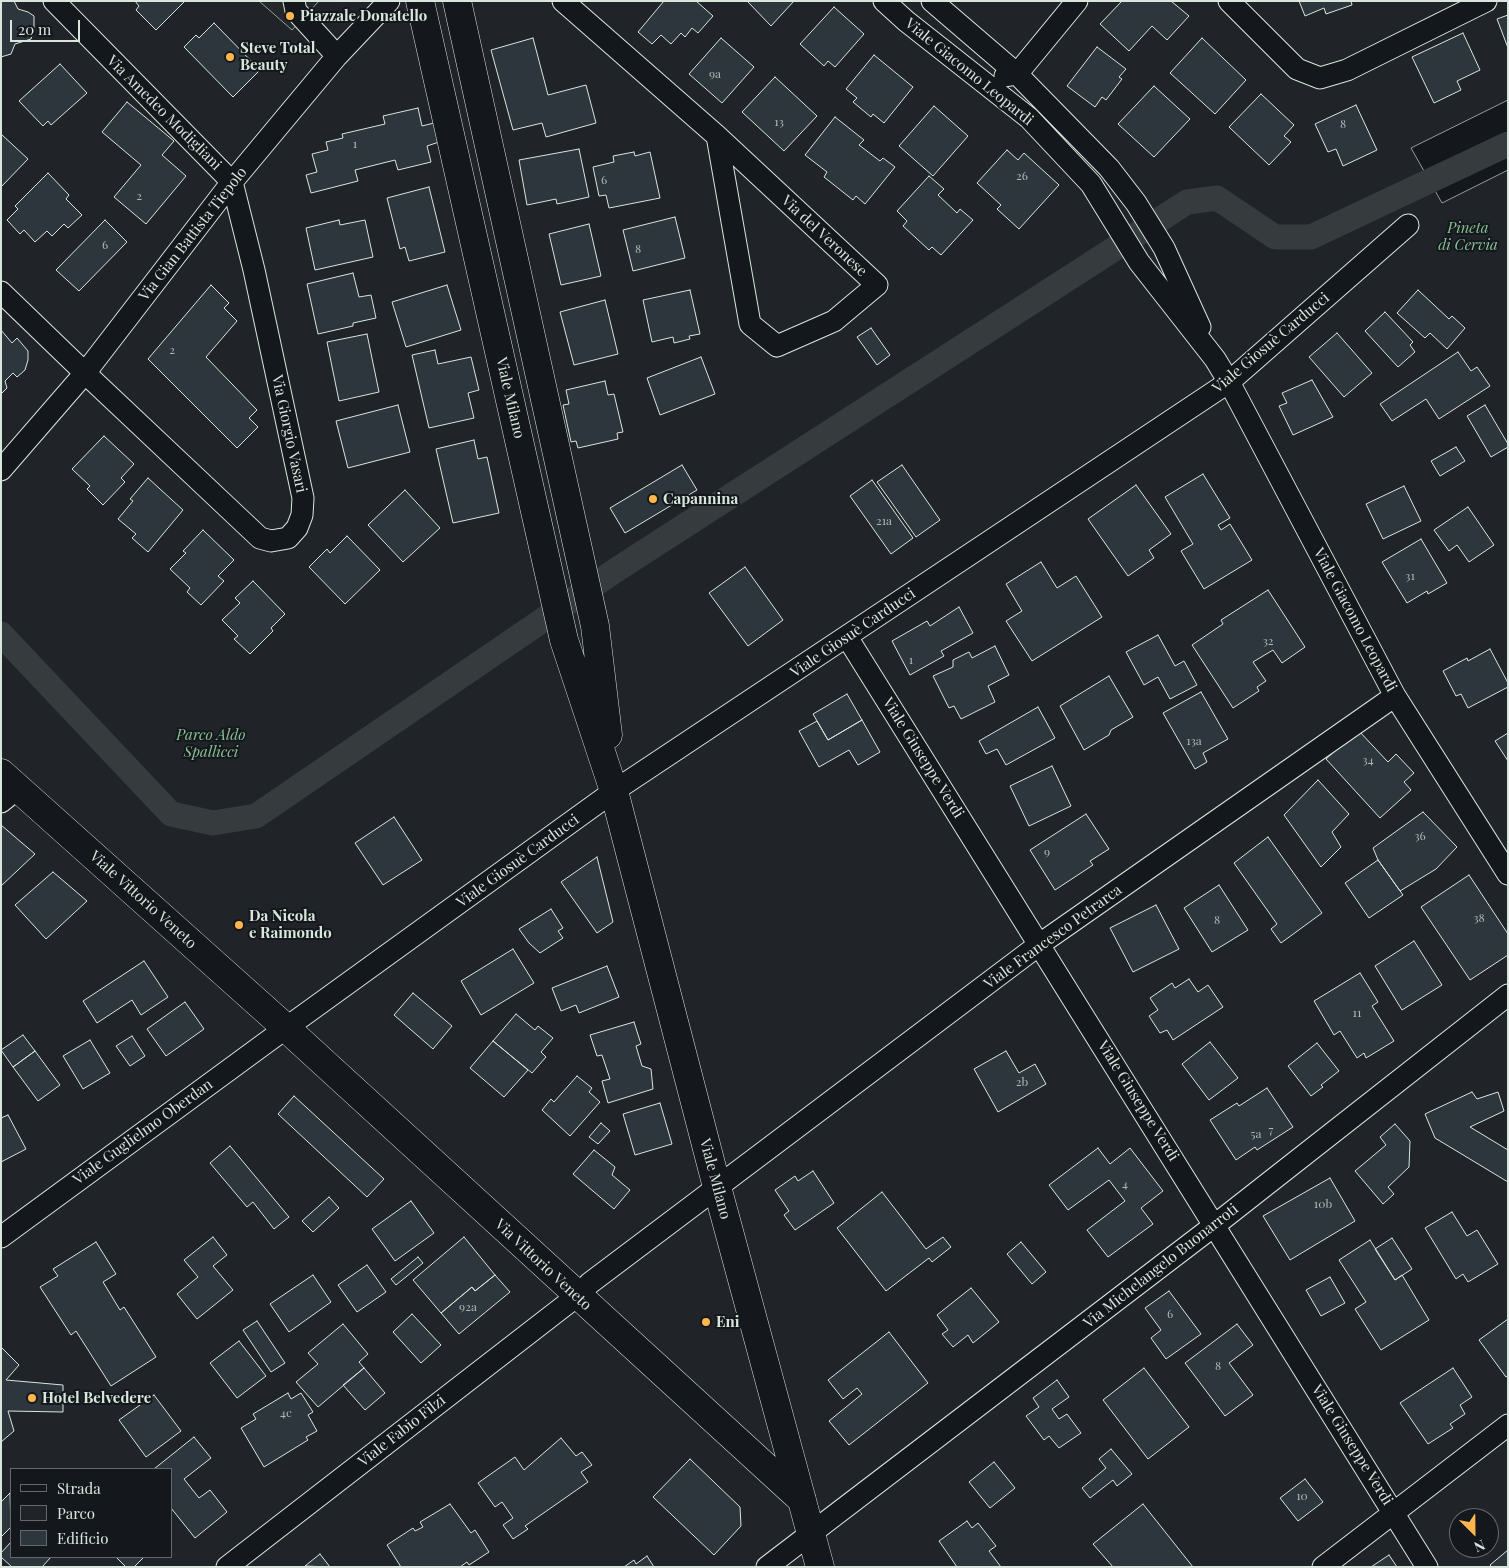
<!DOCTYPE html>
<html>
<head>
<meta charset="utf-8">
<style>
	body { margin:0 }
	#map { position:relative; width:1509px; height:1568px; overflow:hidden; background:#14181c; font-family:"Playfair Display",serif }
	canvas { display:block }
	.frame { position:absolute; inset:0; border:2px solid #d8e6dc; pointer-events:none }
	.legend { position:absolute; left:10px; top:1468px; width:162px; height:90px; box-sizing:border-box; background:#14181c; border:1px solid #626a69; margin:0; padding:6px 9px; list-style:none; font-size:15px; color:#d8e6dc }
	.legend li { display:flex; align-items:center; gap:10px; height:25px }
	.legend b { width:25px; border:1px solid #626a69 }
	.north { position:absolute; left:1449px; top:1508px; width:50px; height:50px; box-sizing:border-box; background:#14181c; border:1px solid #626a69; border-radius:50%; rotate:157deg; font-size:14px; font-weight:700; line-height:20px; text-align:center; color:#d8e6dc }
	.north::after { content:''; display:block; margin:auto; width:18px; height:22px; background:#ffb74d; clip-path:polygon(50% 0,100% 100%,50% 72%,0 100%) }
	.scale { position:absolute; left:10px; top:20px; width:70px; height:22px; box-sizing:border-box; border:2px solid #d8e6dc; border-top:0; padding-left:6px; font-size:15px; line-height:18px; white-space:nowrap; color:#d8e6dc; -webkit-text-stroke:4px #14181c; paint-order:stroke }
</style>
</head>
<body>
<div id="map">
<canvas width="1509" height="1568"></canvas>
<div class="frame"></div>
<ul class="legend">
<li><b style="height:6px;background:#14181c"></b>Strada</li>
<li><b style="height:14px;background:#202428"></b>Parco</li>
<li><b style="height:14px;background:#2c363c"></b>Edificio</li>
</ul>
<div class="north">N</div>
<div class="scale">20 m</div>
</div>
<script>
const ctx = document.querySelector('canvas').getContext('2d');
ctx.lineJoin = 'round';
function fillPath(path, color) {
  ctx.fillStyle = color;
  ctx.fill(path, 'evenodd');
}
function toPath(rows) {
  const path = new Path2D();
  for (const r of rows) {
    path.moveTo(r[0], r[1]);
    for (let i = 2; i < r.length; i += 2) path.lineTo(r[i], r[i + 1]);
  }
  return path;
}
function trace(path, color, width, dash) {
  ctx.strokeStyle = color;
  ctx.lineWidth = width;
  ctx.lineCap = dash ? 'butt' : 'round';
  ctx.setLineDash(dash || []);
  ctx.stroke(path);
}
function label(font, color, halo, rows, align = 'center') {
  ctx.font = font + ' "Playfair Display",serif';
  ctx.lineWidth = 4;
  ctx.setLineDash([]);
  ctx.textBaseline = 'middle';
  ctx.strokeStyle = halo;
  ctx.fillStyle = color;
  for (const [text, x, y, turn = 0] of rows) {
    ctx.save();
    ctx.translate(x, y);
    ctx.rotate((+turn || 0) * Math.PI / 180);
    ctx.textAlign = isNaN(turn) ? turn : align;
    if (halo) ctx.strokeText(text, 0, 0);
    ctx.fillText(text, 0, 0);
    ctx.restore();
  }
}
const green = toPath([
	[1,1,1508,1,1508,100,1411,148,1442,203,1508,170,1508,1567,1,1567,1,1],
	[11,1469,171,1469,171,1557,11,1557,11,1469],
	[1459,1518,1489,1518,1489,1548,1459,1548,1459,1518]
]);
fillPath(green, '#202428');
trace(green, '#939e99', 1);
const parking = toPath([
	[259,1,319,1,292,30,259,1]
]);
fillPath(parking, '#24282b');
trace(parking, '#939e99', 1);
trace(toPath([
	[1,634,171,814,213,823,256,816,616,570,1187,202,1217,198,1275,237,1311,237,1508,144]
]), '#363b3e', 25);
const building = toPath([
	[1,1,14,1,18,9,28,12,34,16,34,28,31,39,15,44,11,54,1,57,1,1],
	[135,1,185,1,156,30,136,10,139,6,135,1],
	[664,1,696,1,713,16,698,33,692,28,685,37,681,33,671,44,661,35,652,44,638,32,664,1],
	[747,1,794,1,771,26,747,1],
	[1122,1,1171,1,1189,16,1167,40,1152,26,1129,51,1100,24,1122,1],
	[1299,1,1351,1,1352,5,1326,14,1324,8,1305,16,1299,1],
	[834,7,864,34,835,67,828,61,824,66,800,44,834,7],
	[1508,15,1508,48,1497,19,1508,15],
	[214,23,260,70,233,97,184,47,196,35,199,38,214,23],
	[1463,33,1480,70,1457,81,1461,90,1434,103,1412,57,1463,33],
	[533,38,548,95,586,85,596,123,546,137,542,123,513,130,491,50,533,38],
	[721,38,754,67,722,103,689,74,721,38],
	[1202,38,1246,80,1215,114,1170,73,1202,38],
	[1097,47,1126,69,1119,77,1122,79,1106,100,1102,97,1095,107,1067,86,1097,47],
	[874,55,913,87,884,123,873,114,871,117,853,102,857,98,846,89,874,55],
	[60,64,87,93,51,125,48,121,43,126,19,101,60,64],
	[775,77,817,116,784,151,742,112,775,77],
	[1154,86,1190,119,1154,157,1118,124,1154,86],
	[1261,94,1294,125,1284,136,1291,142,1269,165,1229,127,1261,94],
	[127,102,174,141,162,155,186,176,146,224,114,197,141,165,102,132,127,102],
	[1356,105,1377,150,1343,166,1336,149,1328,152,1315,124,1356,105],
	[934,106,968,136,933,176,899,146,934,106],
	[418,108,422,126,434,123,439,142,427,146,431,162,398,170,395,160,355,170,358,181,311,193,306,175,317,172,312,154,328,150,326,142,343,138,342,134,385,124,383,116,418,108],
	[835,117,864,140,859,145,880,161,883,158,895,167,865,204,856,196,853,200,824,177,827,172,805,155,835,117],
	[1,134,28,159,1,187,1,134],
	[579,149,589,197,557,204,556,199,527,205,519,160,579,149],
	[1007,150,1018,160,1024,153,1059,185,1019,229,997,209,1001,205,977,183,1007,150],
	[634,152,635,156,650,152,660,198,609,208,606,195,599,196,593,167,614,162,613,156,634,152],
	[48,173,69,195,66,199,82,215,68,228,64,224,52,236,47,231,35,242,24,230,20,234,7,220,18,209,15,206,48,173],
	[929,176,944,189,938,195,957,213,960,209,973,220,941,255,932,247,929,250,903,226,907,221,897,211,929,176],
	[429,187,445,252,409,261,405,247,400,249,387,198,429,187],
	[675,217,685,258,633,271,623,230,675,217],
	[105,220,127,242,79,291,56,270,105,220],
	[339,220,340,225,365,220,373,257,315,270,306,228,339,220],
	[589,224,601,276,561,285,549,234,589,224],
	[353,273,359,297,371,295,376,318,353,323,353,326,318,334,307,284,353,273],
	[211,285,229,303,224,308,237,321,206,357,257,410,249,418,258,427,237,448,148,359,211,285],
	[447,285,461,330,406,347,392,302,447,285],
	[690,290,700,334,689,336,690,339,674,343,673,337,652,342,643,300,690,290],
	[1418,290,1449,319,1452,316,1465,328,1447,349,1430,333,1425,338,1397,313,1418,290],
	[605,300,618,354,574,365,560,312,605,300],
	[1385,312,1413,342,1410,345,1415,352,1398,367,1365,331,1385,312],
	[871,328,890,355,877,365,857,337,871,328],
	[1,330,12,343,17,338,28,351,28,360,25,370,17,377,13,373,5,381,7,388,1,394,1,330],
	[1337,333,1372,373,1344,397,1309,357,1337,333],
	[367,334,379,392,339,401,327,342,367,334],
	[435,350,438,364,471,357,479,390,468,393,474,418,429,428,412,355,435,350],
	[1458,352,1471,371,1477,367,1490,386,1439,419,1426,399,1392,421,1380,404,1458,352],
	[701,357,715,394,660,415,647,378,701,357],
	[1312,380,1333,417,1293,435,1279,406,1287,403,1282,393,1312,380],
	[605,381,608,395,614,394,623,432,617,433,618,439,578,448,576,441,571,442,563,405,569,404,566,390,605,381],
	[398,405,410,452,348,468,336,421,398,405],
	[1485,405,1508,444,1508,447,1491,457,1467,416,1485,405],
	[104,436,134,464,121,478,125,482,103,505,87,489,90,486,72,469,104,436],
	[474,440,478,459,487,457,499,513,453,523,436,449,474,440],
	[1456,447,1465,461,1440,476,1431,461,1456,447],
	[682,465,697,490,625,533,610,508,682,465],
	[902,465,940,520,916,537,877,482,902,465],
	[1203,474,1230,518,1218,525,1221,530,1230,524,1252,560,1204,589,1181,551,1193,544,1165,497,1203,474],
	[148,478,183,510,148,552,132,538,136,534,118,519,133,501,130,499,148,478],
	[872,480,913,538,891,554,850,496,872,480],
	[1136,485,1171,534,1149,550,1154,558,1128,576,1088,519,1136,485],
	[1404,486,1421,521,1383,539,1366,504,1404,486],
	[405,490,440,528,403,562,368,525,405,490],
	[1468,507,1494,545,1469,562,1457,545,1449,551,1434,530,1468,507],
	[203,530,234,560,218,576,224,581,201,605,187,592,190,588,170,569,186,553,183,551,203,530],
	[347,536,380,570,345,604,309,567,327,549,330,553,347,536],
	[1421,539,1447,583,1428,594,1427,591,1407,603,1382,562,1421,539],
	[1041,562,1057,588,1076,576,1102,617,1032,661,1006,621,1022,611,1006,584,1041,562],
	[745,567,783,620,748,646,709,593,745,567],
	[253,581,285,614,271,628,273,631,250,654,234,639,238,636,222,620,240,603,235,598,253,581],
	[1268,590,1305,647,1282,663,1273,650,1253,662,1266,681,1257,687,1259,691,1233,708,1192,645,1223,624,1221,620,1268,590],
	[959,607,973,633,941,651,944,656,910,675,892,641,927,621,930,626,959,607],
	[1158,635,1175,666,1184,661,1197,685,1170,699,1158,677,1144,685,1126,652,1158,635],
	[995,646,1009,675,988,686,995,702,961,719,954,706,949,708,933,676,953,667,953,660,969,652,972,658,995,646],
	[1490,649,1508,683,1508,687,1468,708,1461,694,1456,696,1443,671,1467,658,1468,661,1490,649],
	[1109,676,1133,717,1111,730,1109,735,1084,750,1060,706,1109,676],
	[1201,692,1228,739,1203,753,1207,762,1195,769,1163,713,1201,692],
	[847,694,862,720,828,740,813,714,847,694],
	[1038,707,1055,738,1006,765,997,749,986,754,979,741,1038,707],
	[862,720,880,752,858,765,849,750,819,767,799,731,817,721,828,740,862,720],
	[1358,730,1388,762,1396,754,1414,773,1404,782,1411,790,1380,818,1326,759,1358,730],
	[1508,733,1508,761,1495,741,1508,733],
	[1052,766,1071,806,1029,826,1010,786,1052,766],
	[1318,780,1349,814,1332,832,1341,847,1321,867,1284,815,1318,780],
	[1423,812,1457,847,1436,869,1400,891,1378,860,1373,848,1423,812],
	[1086,814,1109,849,1090,861,1093,865,1055,890,1030,850,1086,814],
	[394,817,422,860,383,885,355,843,394,817],
	[1,825,35,854,1,886,1,825],
	[1268,837,1322,913,1281,943,1271,929,1277,924,1234,863,1268,837],
	[597,857,613,922,597,933,561,882,597,857],
	[1378,860,1403,895,1369,918,1345,883,1378,860],
	[53,872,87,901,46,939,15,905,53,872],
	[1469,875,1508,934,1508,955,1470,980,1421,907,1469,875],
	[1219,885,1248,930,1212,952,1184,908,1219,885],
	[1156,905,1179,949,1133,972,1110,928,1156,905],
	[551,909,563,928,558,931,563,938,540,953,529,943,519,929,551,909],
	[1414,941,1442,985,1402,1010,1375,966,1414,941],
	[513,949,534,983,481,1015,461,981,513,949],
	[144,961,168,997,141,1015,132,1000,97,1023,83,1001,144,961],
	[607,966,619,997,579,1013,576,1005,561,1011,552,988,607,966],
	[1360,973,1378,1002,1372,1006,1394,1041,1366,1058,1364,1053,1357,1058,1340,1031,1334,1035,1314,1001,1360,973],
	[1189,979,1198,992,1208,985,1223,1007,1173,1040,1167,1030,1160,1033,1149,1016,1158,1010,1150,998,1172,983,1175,988,1189,979],
	[413,993,452,1026,433,1049,394,1015,413,993],
	[185,1002,204,1029,166,1056,147,1029,185,1002],
	[516,1014,535,1030,538,1026,553,1038,541,1052,546,1057,532,1073,493,1041,516,1014],
	[634,1022,641,1044,636,1046,642,1066,651,1069,653,1089,608,1103,602,1081,610,1079,602,1055,597,1056,590,1035,634,1022],
	[23,1035,35,1051,13,1067,1,1050,23,1035],
	[132,1036,145,1056,130,1066,116,1046,132,1036],
	[90,1040,110,1073,83,1089,63,1056,90,1040],
	[493,1041,528,1070,504,1097,470,1068,493,1041],
	[1210,1042,1238,1078,1209,1100,1182,1064,1210,1042],
	[1317,1043,1339,1071,1321,1085,1323,1087,1311,1096,1288,1066,1317,1043],
	[35,1051,60,1085,38,1101,13,1067,35,1051],
	[1006,1051,1019,1073,1035,1064,1046,1084,998,1112,974,1069,1006,1051],
	[577,1076,592,1088,589,1092,600,1102,570,1136,542,1110,551,1099,554,1102,577,1076],
	[1267,1088,1293,1127,1257,1150,1255,1147,1236,1160,1210,1120,1237,1103,1239,1106,1267,1088],
	[1472,1092,1477,1099,1498,1092,1504,1111,1470,1127,1508,1150,1508,1182,1435,1138,1425,1114,1472,1092],
	[294,1096,384,1179,367,1197,278,1114,294,1096],
	[660,1103,672,1144,635,1155,623,1114,660,1103],
	[8,1115,26,1149,1,1162,1,1118,8,1115],
	[601,1123,610,1131,598,1144,589,1137,601,1123],
	[1395,1124,1410,1141,1409,1167,1388,1187,1394,1194,1383,1204,1355,1171,1386,1145,1380,1137,1395,1124],
	[230,1146,289,1217,274,1229,253,1202,247,1207,210,1163,230,1146],
	[1098,1148,1110,1164,1130,1148,1163,1191,1141,1208,1153,1224,1108,1257,1087,1230,1125,1201,1109,1180,1068,1210,1049,1185,1098,1148],
	[594,1150,615,1167,612,1175,630,1190,614,1209,573,1174,594,1150],
	[813,1171,834,1203,795,1230,784,1215,789,1211,775,1190,795,1176,798,1181,813,1171],
	[1330,1178,1355,1221,1290,1260,1263,1216,1330,1178],
	[882,1192,926,1249,943,1237,951,1247,932,1262,929,1258,886,1291,837,1228,882,1192],
	[329,1197,339,1208,313,1232,302,1221,329,1197],
	[411,1201,434,1233,395,1261,372,1229,411,1201],
	[1452,1212,1467,1236,1477,1230,1498,1264,1468,1282,1463,1274,1456,1279,1425,1228,1452,1212],
	[213,1237,227,1255,213,1266,233,1290,197,1319,177,1294,198,1277,184,1260,213,1237],
	[464,1237,495,1275,475,1291,472,1287,441,1313,413,1280,464,1237],
	[1392,1238,1412,1269,1395,1280,1375,1249,1392,1238],
	[1370,1240,1395,1280,1402,1275,1429,1320,1381,1350,1355,1309,1366,1302,1339,1260,1370,1240],
	[96,1242,116,1274,103,1282,120,1310,124,1307,156,1357,111,1386,76,1331,71,1335,40,1287,58,1276,53,1269,96,1242],
	[1021,1242,1046,1272,1032,1284,1007,1254,1021,1242],
	[418,1257,423,1263,396,1285,391,1279,418,1257],
	[367,1265,386,1292,357,1312,338,1285,367,1265],
	[313,1275,331,1302,289,1332,270,1304,313,1275],
	[495,1275,510,1292,459,1334,441,1313,472,1287,475,1291,495,1275],
	[1330,1277,1345,1303,1321,1316,1306,1290,1330,1277],
	[971,1288,999,1322,973,1343,968,1335,953,1347,942,1334,948,1330,937,1315,971,1288],
	[1169,1291,1201,1334,1166,1359,1151,1338,1161,1330,1145,1308,1169,1291],
	[412,1314,441,1345,421,1363,393,1332,412,1314],
	[1508,1319,1508,1376,1506,1377,1479,1340,1508,1319],
	[257,1321,285,1363,271,1372,243,1330,257,1321],
	[343,1324,368,1354,359,1362,364,1368,318,1407,296,1382,318,1364,308,1353,343,1324],
	[1237,1324,1253,1345,1229,1363,1253,1395,1225,1416,1185,1363,1237,1324],
	[889,1332,928,1383,849,1445,829,1421,862,1394,857,1388,843,1399,828,1380,889,1332],
	[239,1341,266,1376,237,1398,210,1363,239,1341],
	[1,1347,19,1365,6,1380,63,1385,63,1412,8,1411,14,1431,1,1442,1,1347],
	[364,1368,385,1393,365,1410,343,1385,364,1368],
	[1144,1368,1189,1427,1148,1459,1103,1400,1144,1368],
	[1453,1368,1472,1397,1460,1405,1465,1414,1450,1424,1453,1428,1428,1444,1400,1403,1453,1368],
	[1057,1380,1069,1397,1052,1409,1059,1419,1067,1414,1081,1433,1059,1448,1049,1436,1044,1440,1026,1416,1039,1407,1033,1398,1057,1380],
	[288,1393,291,1399,301,1393,313,1412,308,1415,317,1431,306,1437,308,1440,264,1467,241,1428,256,1419,253,1414,288,1393],
	[154,1395,181,1431,146,1457,119,1420,154,1395],
	[194,1437,211,1458,184,1479,199,1498,210,1490,227,1512,195,1538,171,1508,171,1469,154,1469,194,1437],
	[561,1438,576,1456,582,1452,592,1465,581,1472,588,1482,525,1526,528,1529,513,1539,503,1525,513,1518,502,1502,495,1507,478,1483,515,1457,524,1470,561,1438],
	[1111,1449,1132,1474,1117,1486,1113,1480,1090,1498,1082,1488,1106,1468,1099,1459,1111,1449],
	[690,1459,740,1507,741,1526,714,1555,653,1497,690,1459],
	[994,1462,1015,1488,990,1508,969,1482,994,1462],
	[1305,1479,1323,1502,1298,1521,1280,1498,1305,1479],
	[10,1493,11,1527,1,1537,1,1502,10,1493],
	[450,1504,471,1533,475,1530,489,1552,469,1565,467,1562,460,1567,401,1567,387,1545,413,1528,415,1531,423,1527,420,1522,450,1504],
	[1143,1504,1193,1567,1113,1567,1093,1544,1143,1504],
	[967,1521,972,1528,978,1523,996,1546,989,1551,1001,1567,957,1567,939,1541,967,1521],
	[11,1542,11,1557,51,1557,42,1567,12,1567,1,1557,1,1553,11,1542],
	[1508,1550,1508,1567,1492,1567,1490,1565,1508,1550],
	[320,1554,330,1567,305,1566,320,1554],
	[1389,1555,1397,1567,1371,1567,1389,1555],
	[647,1556,654,1567,624,1567,634,1560,636,1564,647,1556],
	[116,1557,144,1557,134,1567,126,1567,116,1557]
]);
fillPath(building, '#2c363c');
trace(building, '#d8e6dc', 1);
const street = toPath([
	[294,1,296,11,337,56],
	[563,1,717,136,877,285,834,321,777,346,750,324,717,136],
	[884,1,906,21,1029,118,1091,184,1139,262,1215,359,1229,382,1395,696,1508,874],
	[932,1,1017,74,1109,168,1136,203,1164,248,1200,327],
	[1229,1,1297,69,1320,78,1347,70,1486,1],
	[1005,76,1017,74,1077,1],
	[1,292,85,373,260,538,271,541,288,538,297,528,302,515,303,498,254,270,232,182,54,1],
	[1,470,85,373,232,182,337,56,389,1],
	[847,637,1427,1567],
	[1,802,18,788],
	[1,1237,286,1028,614,791,1229,382,1408,225],
	[227,1567,577,1296,590,1283,1040,944,1395,696],
	[767,1567,1215,1225,1508,995],
	[1323,1567,1508,1425]
]);
const secondary = toPath([
	[420,1,564,640,614,791,717,1187,820,1567],
	[457,1,595,626,608,735],
	[1,773,286,1028,802,1500]
]);
trace(street, '#d8e6dc', 23);
trace(secondary, '#d8e6dc', 29);
trace(street, '#14181c', 21);
trace(secondary, '#14181c', 28);
for (const [x, y, r, color] of [
	[290,16,5,"#ffb74d"],
	[230,57,5,"#ffb74d"],
	[653,499,5,"#ffb74d"],
	[239,925,5,"#ffb74d"],
	[706,1322,5,"#ffb74d"],
	[32,1398,5,"#ffb74d"]
]) {
  const dot = new Path2D();
  dot.arc(x, y, r, 0, 2 * Math.PI);
  ctx.fillStyle = color;
  ctx.fill(dot);
  trace(dot, '#14181c', 2);
}
label('12px', '#adbab4', null, [
	["9a",715,74],
	["13",779,122],
	["8",1343,124],
	["1",355,144],
	["26",1022,176],
	["6",604,180],
	["2",139,196],
	["6",105,245],
	["8",638,249],
	["2",172,350],
	["21a",884,521],
	["31",1410,576],
	["32",1268,641],
	["1",911,660],
	["13a",1194,741],
	["34",1368,760],
	["36",1420,836],
	["9",1047,852],
	["38",1479,918],
	["8",1217,920],
	["11",1357,1013],
	["2b",1022,1082],
	["7",1271,1130],
	["5a",1256,1134],
	["4",1125,1184],
	["10b",1323,1204],
	["92a",468,1307],
	["6",1170,1314],
	["8",1218,1366],
	["4c",286,1413],
	["10",1302,1496]
]);
label('bold 15px', '#d8e6dc', '#14181c', [
	["Piazzale Donatello",300,16],
	["Steve Total",240,48],
	["Beauty",240,65],
	["Capannina",663,499],
	["Da Nicola",249,916],
	["e Raimondo",249,933],
	["Eni",716,1322],
	["Hotel Belvedere",42,1398]
], 'left');
label('15px', '#d8e6dc', '#14181c', [
	["Viale Giacomo Leopardi",969,72,39],
	["Via Amedeo Modigliani",164,113,45],
	["Via Gian Battista Tiepolo",193,234,-52],
	["Via del Veronese",824,236,43],
	["Viale Giosuè Carducci",1271,343,-40],
	["Viale Milano",510,398,77],
	["Via Giorgio Vasari",289,434,78],
	["Viale Giacomo Leopardi",1355,620,62],
	["Viale Giosuè Carducci",853,633,-34],
	["Viale Giuseppe Verdi",923,758,58],
	["Viale Giosuè Carducci",518,861,-36],
	["Viale Vittorio Veneto",143,900,42],
	["Viale Francesco Petrarca",1053,937,-36],
	["Viale Giuseppe Verdi",1138,1101,58],
	["Viale Guglielmo Oberdan",143,1132,-36],
	["Viale Milano",715,1179,75],
	["Via Vittorio Veneto",543,1265,43],
	["Via Michelangelo Buonarroti",1161,1266,-38],
	["Viale Fabio Filzi",402,1431,-38],
	["Viale Giuseppe Verdi",1352,1445,58]
]);
label('italic 15px', '#8ac095', '#14181c', [
	["Pineta",1468,228],
	["di Cervia",1468,245],
	["Parco Aldo",211,735],
	["Spallicci",211,752]
]);
</script>
</body>
</html>
